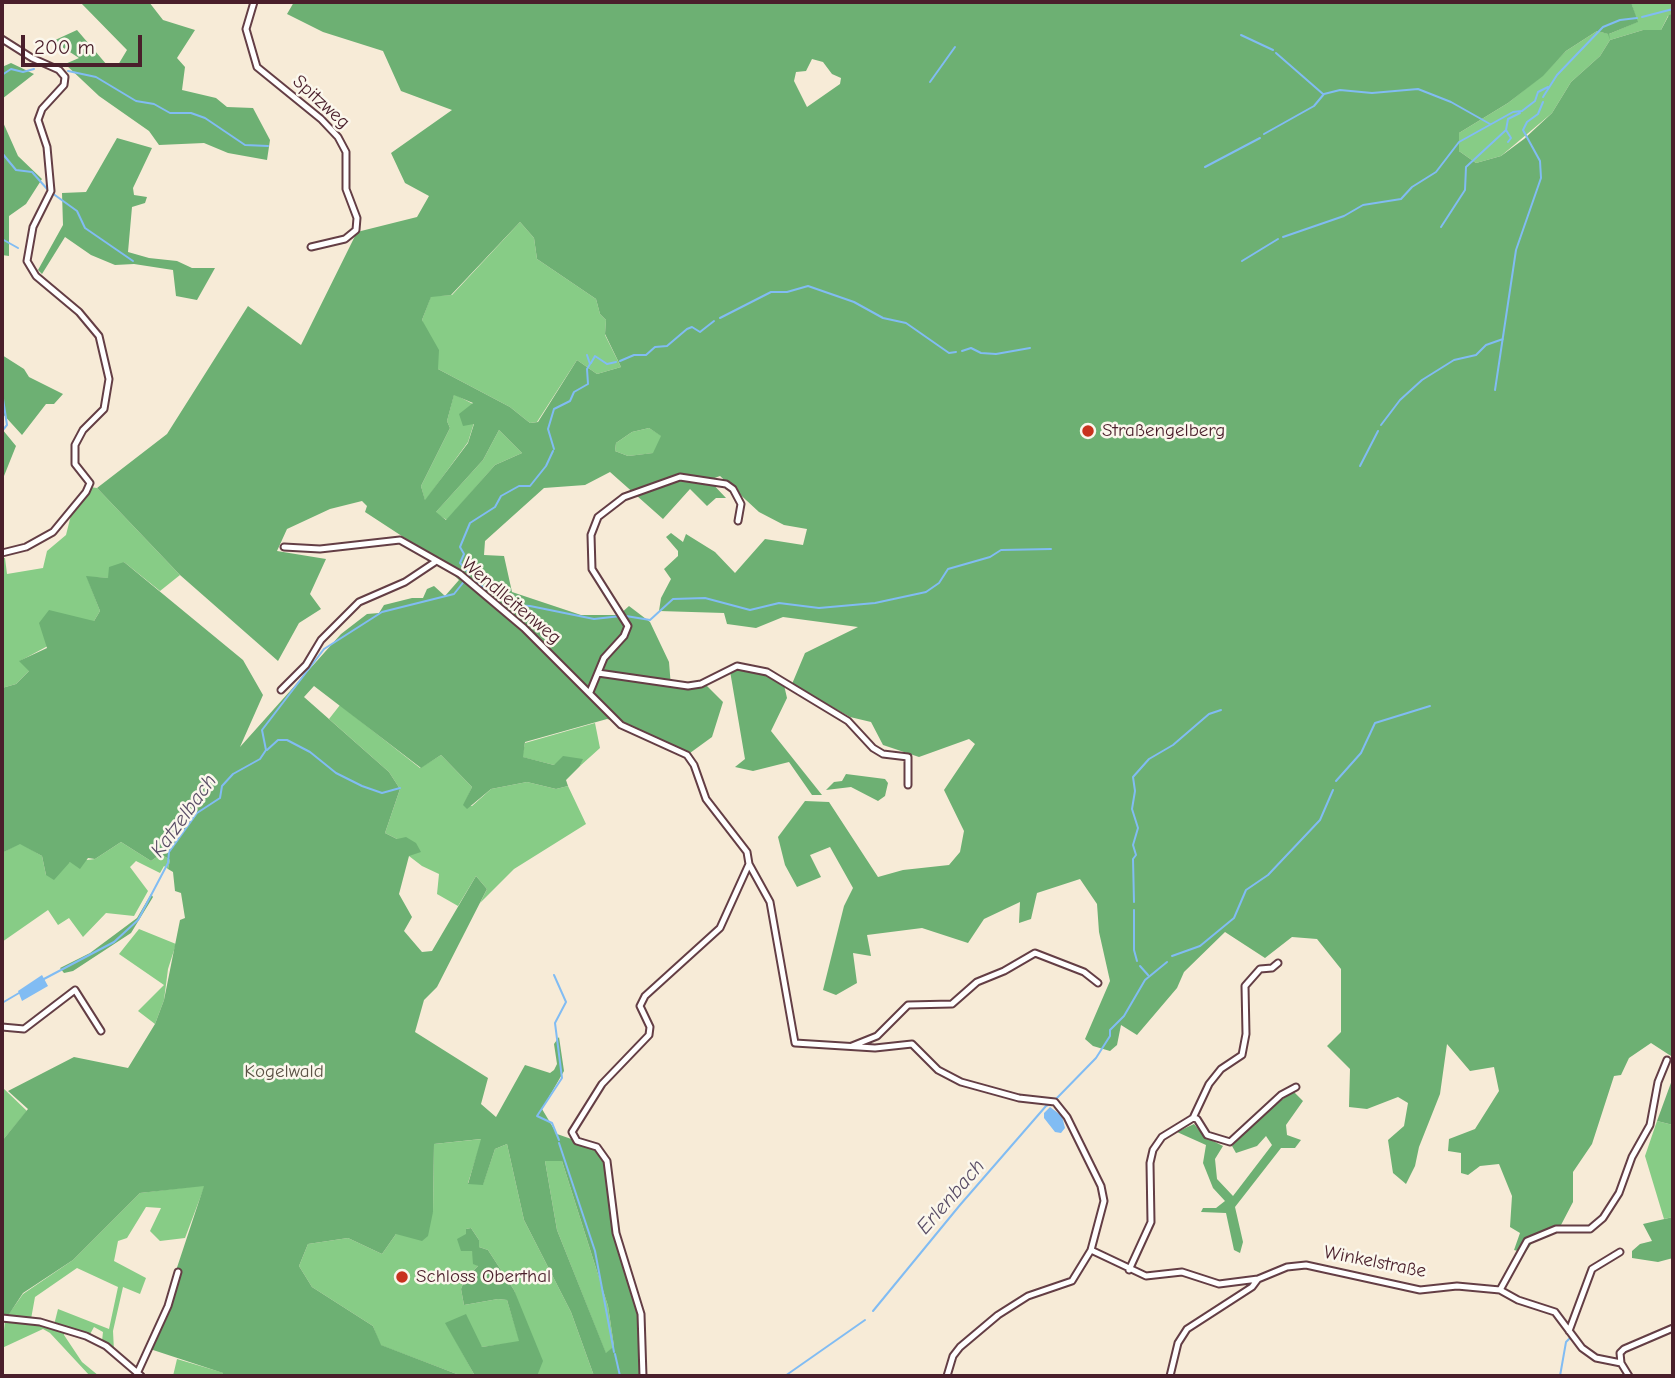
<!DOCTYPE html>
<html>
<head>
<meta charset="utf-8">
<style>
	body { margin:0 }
	#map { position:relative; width:1675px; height:1378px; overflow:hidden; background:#f7ebd7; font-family:"Comic Neue",sans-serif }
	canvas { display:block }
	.frame { position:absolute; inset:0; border:4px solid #4a1f2b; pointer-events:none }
	.scale { position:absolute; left:21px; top:35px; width:121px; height:32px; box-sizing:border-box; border:4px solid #4a1f2b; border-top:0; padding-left:9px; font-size:21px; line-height:24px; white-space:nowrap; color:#4a1f2b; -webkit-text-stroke:5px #fbf7ec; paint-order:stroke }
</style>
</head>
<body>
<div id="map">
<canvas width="1675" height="1378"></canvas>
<div class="frame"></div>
<div class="scale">200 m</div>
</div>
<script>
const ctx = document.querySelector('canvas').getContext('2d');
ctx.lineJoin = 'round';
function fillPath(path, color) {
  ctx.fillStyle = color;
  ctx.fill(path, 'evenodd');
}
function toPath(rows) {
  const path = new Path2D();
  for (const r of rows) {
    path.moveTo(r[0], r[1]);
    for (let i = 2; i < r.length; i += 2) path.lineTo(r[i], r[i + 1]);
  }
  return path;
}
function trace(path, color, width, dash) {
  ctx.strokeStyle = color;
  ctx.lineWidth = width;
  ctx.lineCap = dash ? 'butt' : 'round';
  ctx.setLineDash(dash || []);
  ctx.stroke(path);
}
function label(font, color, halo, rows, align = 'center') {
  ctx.font = font + ' "Comic Neue",sans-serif';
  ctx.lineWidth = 5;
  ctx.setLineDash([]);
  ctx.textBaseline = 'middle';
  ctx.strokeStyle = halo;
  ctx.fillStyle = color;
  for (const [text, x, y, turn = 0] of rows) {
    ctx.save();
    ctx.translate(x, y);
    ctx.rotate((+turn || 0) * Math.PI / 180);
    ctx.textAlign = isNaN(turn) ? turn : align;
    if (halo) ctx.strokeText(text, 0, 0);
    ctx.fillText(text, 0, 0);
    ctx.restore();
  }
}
fillPath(toPath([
	[1631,2,1673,2,1673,15,1668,16,1661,30,1643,30,1610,40,1600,56,1571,82,1552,113,1501,156,1476,163,1459,151,1459,133,1508,103,1543,75,1566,51,1597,31,1609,34,1637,22],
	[520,222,534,238,537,259,596,299,600,314,606,320,605,335,621,367,597,374,577,360,537,422,530,423,510,407,438,369,422,320,431,296,452,295],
	[454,394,473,404,474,423,468,442,425,501,421,486,450,428,447,421],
	[649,428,662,436,654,453,628,456,615,451,616,443,632,432],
	[499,430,522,453,495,465,447,520,435,513,483,460],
	[90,487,97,488,180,575,160,591,124,562,108,578,87,577,100,611,94,621,20,661,30,670,16,684,2,688,2,558,5,558,7,574,43,568,47,551,66,535,72,511],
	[340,705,420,768,441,755,472,787,464,805,472,806,491,789,527,782,556,789,568,786,586,824,514,869,480,903,487,889,476,876,458,906,437,894,439,874,422,866,409,856,397,839,385,833,400,789,389,772,329,719],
	[595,723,600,748,580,766,582,760,554,765,522,757,525,743],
	[121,842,151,861,161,854,170,860,168,869,164,866,160,873,136,861,130,867,148,891,134,916,106,913,83,937,69,918,58,925,48,910,2,942,2,853,20,843,42,856,46,875,70,862,95,859],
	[139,929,176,944,168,969,164,1000,155,1024,138,1011,164,985,119,954],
	[2,1087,27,1111,2,1141],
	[1657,1121,1673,1125,1673,1217,1664,1219,1645,1156],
	[482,1139,468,1183,483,1184,495,1149,507,1144,524,1220,571,1312,594,1376,537,1376,514,1290,488,1250,479,1247,479,1240,471,1228,466,1229,467,1250,472,1251,478,1266,465,1279,461,1289,464,1305,498,1299,507,1300,520,1342,482,1347,446,1323,475,1376,462,1376,380,1345,373,1326,312,1287,299,1266,308,1244,348,1238,382,1254,396,1234,433,1212,434,1144],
	[545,1161,562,1161,608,1306,614,1346,606,1354,557,1230],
	[205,1185,185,1238,160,1241,150,1231,161,1208,146,1207,127,1238,118,1241,114,1261,146,1278,140,1294,123,1287,113,1331,114,1351,102,1341,103,1332,94,1327,89,1336,54,1325,58,1309,109,1329,118,1287,77,1268,35,1297,31,1319,6,1318,23,1294,73,1260,140,1193],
	[305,1313,310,1316,314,1327,311,1333,302,1338,290,1337],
	[5,1321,35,1323,65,1331,64,1335,82,1362,99,1376,90,1376,50,1333,43,1329,2,1348],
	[177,1359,224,1373,223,1376,173,1376]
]), '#87cc86');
fillPath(toPath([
	[149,2,163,20,195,30,177,58,185,67,182,90,216,98,227,107,253,108,270,140,267,160,228,153,204,143,159,145,149,131,99,96,65,64,79,58,53,41,77,30,107,65,118,65,127,50,81,3],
	[294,2,1631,2,1638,22,1609,34,1610,40,1643,30,1661,30,1669,15,1673,14,1673,1125,1657,1121,1672,1080,1671,1056,1651,1043,1629,1058,1621,1075,1614,1076,1592,1144,1573,1172,1573,1202,1561,1225,1532,1243,1525,1253,1514,1250,1520,1233,1510,1227,1512,1196,1499,1164,1480,1166,1468,1175,1461,1173,1461,1153,1448,1151,1449,1139,1475,1129,1499,1091,1494,1067,1470,1071,1447,1044,1440,1094,1419,1147,1415,1166,1406,1184,1393,1173,1388,1140,1404,1126,1408,1103,1398,1097,1367,1109,1349,1107,1350,1069,1327,1046,1341,1032,1341,969,1317,939,1292,937,1265,958,1225,932,1184,972,1177,988,1137,1035,1121,1025,1117,1045,1110,1051,1093,1046,1085,1039,1110,981,1099,932,1097,904,1080,879,1037,893,1031,919,1019,923,1020,902,984,919,968,943,922,928,867,935,871,956,853,953,857,983,836,995,823,990,844,906,853,888,830,847,810,855,821,877,797,887,785,865,778,837,805,801,829,802,878,877,903,870,949,865,960,852,964,831,944,790,975,744,969,739,919,757,883,745,871,722,850,717,792,684,805,653,858,627,783,617,756,628,727,624,724,613,659,611,661,598,671,579,664,569,678,556,678,551,666,537,671,533,683,542,686,534,715,552,735,573,765,539,803,545,807,529,784,525,759,512,720,476,709,480,726,498,716,498,707,506,690,489,663,519,610,472,585,485,544,488,485,541,484,555,504,556,512,592,581,615,619,615,629,606,650,622,669,662,671,687,694,687,705,684,723,702,712,737,690,753,627,724,607,719,525,742,523,757,554,765,563,756,583,759,580,766,566,780,568,786,556,789,527,782,491,789,467,809,463,805,472,787,441,755,421,768,314,686,304,697,389,772,400,789,385,833,397,839,406,837,416,843,421,852,409,856,399,894,412,917,404,931,422,952,432,951,476,876,487,889,437,987,424,1000,415,1032,488,1078,481,1104,496,1117,525,1065,550,1073,554,1070,557,1064,554,1044,559,1037,564,1071,542,1109,557,1134,597,1148,606,1161,612,1222,640,1313,642,1376,594,1376,571,1312,524,1220,507,1144,495,1149,483,1185,468,1184,481,1139,434,1144,433,1212,428,1236,422,1241,396,1234,382,1254,348,1238,308,1244,299,1266,312,1287,373,1326,381,1345,462,1376,223,1376,223,1373,150,1349,204,1186,140,1193,73,1260,23,1293,2,1325,2,1141,28,1109,8,1091,74,1057,128,1068,155,1024,164,1000,180,920,185,918,181,893,175,891,173,872,168,869,170,860,161,854,151,861,121,842,95,859,88,858,80,869,70,862,54,880,46,875,42,856,20,844,2,853,2,688,16,684,29,671,19,661,47,648,39,623,49,610,94,621,100,611,86,576,108,578,109,567,124,562,243,660,263,695,240,747,341,634,367,614,379,613,384,605,412,598,423,598,427,589,434,586,445,596,459,580,437,559,365,512,367,506,362,501,330,509,287,529,277,551,326,559,310,594,321,609,299,623,278,661,180,575,97,488,167,434,248,306,301,345,357,232,417,217,429,196,405,183,391,153,452,110,401,91,383,51,323,32,287,14],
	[1597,31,1608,34,1610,40,1600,56,1571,82,1552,113,1524,139,1501,156,1476,163,1459,151,1459,133,1508,103,1543,76,1566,51],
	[812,59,823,62,832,74,841,78,840,84,807,107,794,81,796,72,806,71],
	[520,222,534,238,537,259,596,299,600,314,606,320,605,334,621,367,597,374,577,360,538,422,530,423,510,407,438,369,439,350,422,320,431,297,451,295],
	[454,395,473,403,459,414,463,426,474,424,468,443,425,500,421,486,450,428,447,421],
	[649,428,661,436,653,453,628,456,615,451,616,443,632,432],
	[499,430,522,453,495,465,446,520,436,512,483,460],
	[545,1161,562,1161,608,1306,614,1346,606,1353,557,1230],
	[11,63,34,74,2,99,2,67],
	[2,120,18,156,42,179,26,204,9,216,9,256,2,255],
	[117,138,152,148,133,188,134,195,147,197,145,203,132,207,128,252,149,258,177,261,192,268,215,268,197,300,176,296,173,270,134,264,115,265,91,255,65,237,42,274,38,270,63,225,62,193,86,192],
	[2,355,24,369,29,377,63,394,54,404,46,404,22,435,2,413],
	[2,429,16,446,2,481],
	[742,668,767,674,784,685,787,698,771,731,822,795,812,795,789,762,753,771,735,767,745,759,730,671],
	[846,774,885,779,888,783,885,796,878,801,851,787,826,790,834,782,842,781],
	[151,894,153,897,131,933,73,971,64,973,60,968,90,953,137,918],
	[1293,1091,1303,1101,1286,1125,1287,1135,1301,1140,1295,1148,1281,1148,1235,1207,1243,1242,1240,1253,1234,1250,1226,1213,1201,1212,1203,1208,1216,1208,1225,1201,1213,1188,1203,1163,1206,1145,1177,1132,1194,1124,1205,1137,1223,1146,1215,1159,1217,1179,1233,1196,1272,1145,1266,1136,1257,1146,1236,1153,1232,1146,1259,1118],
	[1673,1217,1673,1258,1658,1262,1632,1258,1632,1251,1640,1244,1652,1241,1643,1224],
	[471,1228,479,1240,479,1247,488,1250,514,1290,543,1361,537,1376,475,1376,445,1323,466,1314,482,1347,519,1341,507,1300,498,1299,464,1305,461,1289,465,1279,478,1266,473,1264,472,1251,461,1251,457,1239,466,1234,466,1229]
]), '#6db073');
fillPath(toPath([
	[42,975,48,986,22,1001,18,991],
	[1050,1107,1062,1116,1065,1128,1061,1133,1055,1132,1044,1118,1044,1113]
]), '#81bcf3');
trace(toPath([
	[1642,17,1673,9],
	[1241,35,1273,50],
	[1276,53,1323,94],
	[68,71,96,77,136,101,154,104,170,113,191,113,205,118,245,145,268,146],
	[2,75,11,69,23,72,34,69],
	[930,82,955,47],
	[1543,97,1557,75,1603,27,1620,20,1637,18],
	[1506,130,1511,138,1508,142],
	[1264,134,1314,106,1324,94,1340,90,1372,93,1418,89,1451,102,1490,124],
	[2,153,16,170,32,172,48,190],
	[1205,167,1260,138],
	[52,193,77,211,85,228,133,261],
	[1441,227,1465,190,1466,167,1506,130,1508,119,1520,113],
	[1283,237,1344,216,1363,205,1401,199,1412,187,1436,172,1459,142,1513,112,1522,111,1535,101,1538,92,1548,87],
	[2,239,18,248],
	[1242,261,1278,239],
	[720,318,771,292,787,292,808,286,854,302,883,318,906,323,949,353,956,352],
	[962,351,971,348,981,353,996,354,1030,348],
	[620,361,634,355,646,355,655,347,667,346,687,329,692,327,700,332,714,321],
	[591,363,595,356,607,364,616,362],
	[1495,390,1516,250,1541,178,1540,161,1523,130,1527,122,1538,114,1543,102],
	[2,392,7,425,2,431],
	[1381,425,1400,400,1422,380,1454,360,1476,355,1486,345,1503,339],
	[554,449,548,429,554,409,570,401,574,392,588,384,587,369,590,364,587,355],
	[1360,466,1378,431],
	[469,578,513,605,530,606,594,619,621,616],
	[626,616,650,620,673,599,705,598,750,610,779,603,819,608,875,603,926,592,939,583,948,569,990,557,1001,550,1051,549],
	[267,750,278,740,287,740,310,752,336,773,362,786,382,793,400,788],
	[1336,781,1361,753,1375,723,1430,706],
	[1134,902,1133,859,1136,855,1133,845,1138,828,1132,809,1135,791,1133,777,1149,759,1173,745,1209,714,1221,710],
	[1134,910,1134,950,1137,961],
	[1172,956,1200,946,1234,918,1246,890,1268,875,1320,820,1333,790],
	[1140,966,1148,975],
	[554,975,566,1002,555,1023,562,1078,537,1116,552,1123,559,1140],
	[42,980,114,942,138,920,168,863,169,852,197,813,220,798,222,786,233,774,260,759,266,750,262,730,324,649,382,612,454,594,470,574,460,563,464,554,460,547,470,523,495,507,501,496,519,486,530,486,546,466,553,451],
	[2,1003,19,993],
	[1055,1100,1096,1058,1110,1036,1110,1030,1124,1016,1145,980,1167,962],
	[559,1143,595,1251,614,1352],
	[873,1311,960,1205,1046,1106,1052,1103],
	[615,1354,620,1376],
	[785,1376,865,1320],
	[1560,1376,1566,1342,1571,1337]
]), '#81bcf3', 2);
const minor = toPath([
	[254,2,246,29,257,67,321,119,338,137,346,152,346,189,357,218,356,230,345,239,311,247],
	[2,39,32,58,59,70,65,77,64,85,42,109,38,120,47,147,51,191,33,227,27,261,36,276,79,312,99,336,109,379,104,409,83,430,75,445,75,464,90,483,86,492,53,532,26,547,2,553],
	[284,547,320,549,400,540,460,574,524,628,621,725,687,755,694,765,706,799,747,852,749,864,720,928,645,996,640,1006,650,1027,649,1035,602,1084,572,1132,577,1141,597,1147,607,1161,616,1233,641,1314,643,1376],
	[598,673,688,686,701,684,737,666,767,672,848,721,873,748,883,754,908,757,908,785],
	[281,690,306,665,321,640,359,602,405,582,435,562],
	[590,692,604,658,624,636,628,626,592,569,591,535,598,517,624,497,680,477,726,484,733,489,741,504,738,521],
	[749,864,770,902,795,1043,875,1048,912,1044,938,1070,961,1082,1019,1098,1055,1102,1067,1117,1101,1186,1104,1201,1091,1250,1072,1281,1028,1296,998,1315,960,1347,953,1356,947,1376],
	[2,1027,24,1029,75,990,101,1031],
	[852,1046,877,1036,908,1005,952,1004,977,982,1004,971,1035,953,1084,972,1098,983],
	[1193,1118,1197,1119,1207,1135,1230,1142,1281,1095,1296,1087],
	[1091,1250,1146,1276,1182,1272,1219,1284,1258,1279],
	[1129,1270,1151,1222,1150,1163,1153,1150,1162,1137,1193,1118,1209,1084,1221,1069,1242,1055,1246,1034,1245,986,1260,969,1272,968,1278,963],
	[1500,1290,1527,1241,1556,1229,1590,1229,1603,1218,1619,1193,1632,1157,1650,1125,1658,1082,1667,1060],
	[2,1318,40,1322,86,1336,106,1346,141,1376],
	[1569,1331,1592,1269,1620,1252],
	[1621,1363,1620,1353,1624,1349,1673,1328],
	[136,1376,168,1306,178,1272],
	[1170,1376,1178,1343,1187,1329,1252,1287,1258,1279,1287,1267,1306,1265,1420,1290,1457,1286,1500,1290,1518,1300,1555,1312,1582,1348,1596,1358,1621,1363,1629,1376]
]);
trace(minor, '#643e45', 9);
trace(minor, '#fff', 5);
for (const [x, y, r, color] of [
	[1088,431,7,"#c8321e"],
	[402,1277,7,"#c8321e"]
]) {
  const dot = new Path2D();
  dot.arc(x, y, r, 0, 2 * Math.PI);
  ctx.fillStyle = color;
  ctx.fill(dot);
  trace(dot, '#fbf7ec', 2.5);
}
label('19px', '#4a1f2b', '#fbf7ec', [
	["Spitzweg",321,102,42],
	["Wendlleitenweg",511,601,40],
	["Winkelstraße",1375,1262,11]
]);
label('19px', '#4a1f2b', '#fbf7ec', [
	["Straßengelberg",1102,431],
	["Schloss Oberthal",416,1277]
], 'left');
label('19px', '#5c5346', '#fbf7ec', [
	["Kogelwald",284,1072]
]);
label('italic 21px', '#5a4e67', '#fbf7ec', [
	["Katzelbach",184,816,-54],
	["Erlenbach",951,1197,-49]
]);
</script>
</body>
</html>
